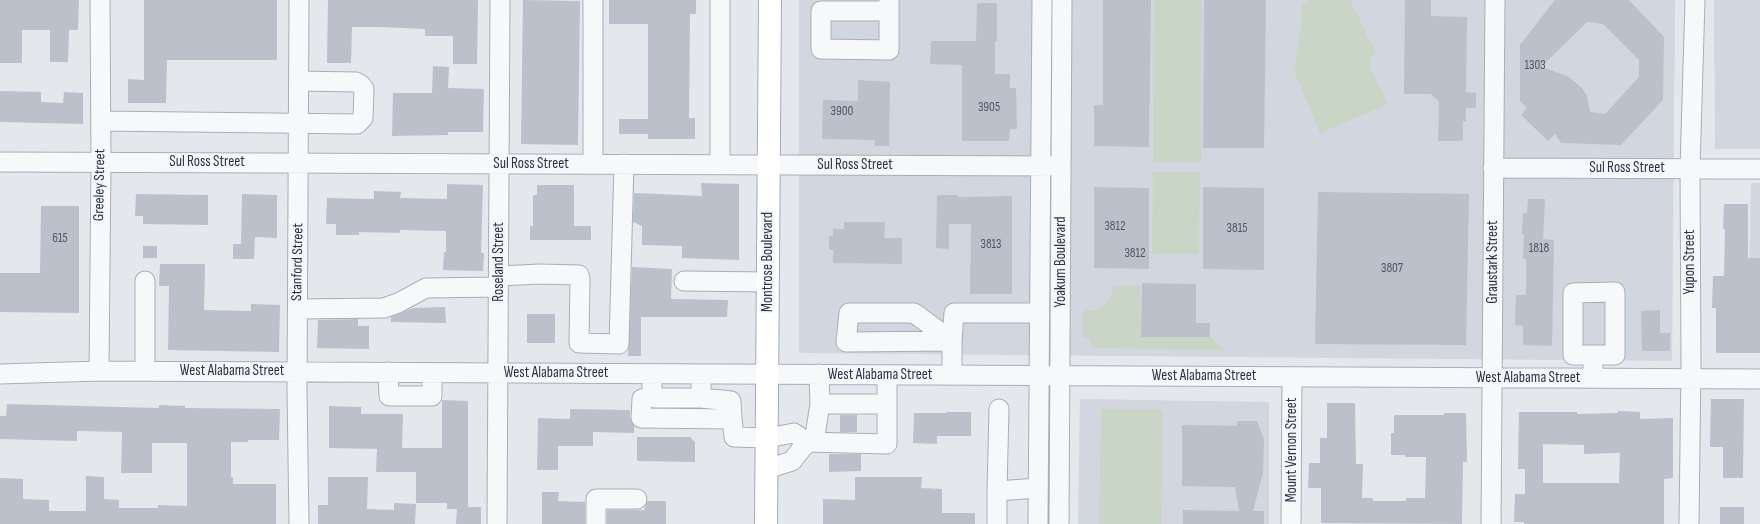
<!DOCTYPE html>
<html>
<head>
<meta charset="utf-8">
<style>
	body { margin:0 }
	canvas { display:block; background:#e4e7ec }
</style>
</head>
<body>
<canvas width="1760" height="524"></canvas>
<script>
const ctx = document.querySelector('canvas').getContext('2d');
ctx.lineJoin = 'round';
function fillPath(path, color) {
  ctx.fillStyle = color;
  ctx.fill(path, 'evenodd');
}
function toPath(rows) {
  const path = new Path2D();
  for (const r of rows) {
    path.moveTo(r[0], r[1]);
    for (let i = 2; i < r.length; i += 2) path.lineTo(r[i], r[i + 1]);
  }
  return path;
}
function trace(path, color, width, dash) {
  ctx.strokeStyle = color;
  ctx.lineWidth = width;
  ctx.lineCap = dash ? 'butt' : 'round';
  ctx.setLineDash(dash || []);
  ctx.stroke(path);
}
function label(font, color, halo, rows, align = 'center') {
  ctx.font = font + ' "Sofia Sans Condensed",sans-serif';
  ctx.lineWidth = 4;
  ctx.setLineDash([]);
  ctx.textBaseline = 'middle';
  ctx.strokeStyle = halo;
  ctx.fillStyle = color;
  for (const [text, x, y, turn = 0] of rows) {
    ctx.save();
    ctx.translate(x, y);
    ctx.rotate((+turn || 0) * Math.PI / 180);
    ctx.textAlign = isNaN(turn) ? turn : align;
    if (halo) ctx.strokeText(text, 0, 0);
    ctx.fillText(text, 0, 0);
    ctx.restore();
  }
}
fillPath(toPath([
	[799,0,1675,0,1672,361,799,353],
	[1714,0,1760,0,1760,149,1715,149],
	[1751,183,1760,183,1760,273,1749,273],
	[1080,399,1269,402,1269,524,1078,524]
]), '#d2d6de');
fillPath(toPath([
	[1154,0,1202,0,1201,162,1153,162],
	[1310,0,1350,0,1376,53,1370,59,1370,68,1388,104,1320,133,1294,71,1301,26,1301,4],
	[1153,172,1200,172,1199,254,1152,254],
	[1113,286,1140,286,1141,337,1212,338,1223,350,1094,348,1088,339,1083,337,1082,313,1086,310,1097,311,1106,303,1112,294],
	[1101,409,1163,410,1161,524,1099,524]
]), '#c9d6c5');
fillPath(toPath([
	[0,0,79,0,78,30,69,30,68,62,50,62,50,30,22,30,22,63,0,63],
	[144,0,277,0,277,60,167,60,166,103,128,103,128,79,144,80],
	[328,0,478,0,477,64,453,64,453,36,425,36,425,29,380,27,352,27,351,63,327,63],
	[523,0,580,1,578,145,521,144],
	[609,0,696,0,696,14,690,14,689,118,695,118,695,139,648,139,648,134,619,134,619,119,648,119,648,24,609,24],
	[1103,0,1151,0,1149,147,1094,146,1094,105,1103,105],
	[1204,0,1266,0,1264,148,1203,148],
	[1405,0,1431,0,1431,16,1467,17,1466,92,1476,93,1476,108,1466,108,1466,121,1463,121,1463,141,1438,141,1439,102,1431,94,1404,94],
	[1555,0,1629,0,1664,37,1663,100,1621,145,1561,143,1555,134,1548,141,1521,115,1527,108,1520,101,1520,45],
	[1587,22,1603,24,1639,60,1639,77,1605,114,1590,112,1587,96,1582,88,1574,81,1567,76,1541,67],
	[977,3,997,3,997,41,995,41,995,74,1010,74,1010,88,1016,88,1017,129,1010,129,1009,141,962,141,962,65,930,64,931,41,976,41],
	[433,66,449,67,448,88,484,89,483,132,448,132,448,135,392,136,393,93,432,93],
	[858,80,890,82,889,146,875,146,875,140,822,139,823,100,858,101],
	[0,91,41,92,41,102,63,103,64,92,83,93,83,124,0,122],
	[701,183,739,184,739,260,682,258,682,246,642,245,642,226,633,222,634,193,702,196],
	[447,184,483,185,481,253,484,253,483,271,443,270,444,252,446,252,446,231,400,230,400,233,359,232,359,235,336,235,336,224,326,224,327,198,374,199,374,191,401,192,400,198,447,199],
	[537,185,574,185,574,226,591,226,591,240,530,240,530,226,533,226,533,195,537,195],
	[1094,187,1149,188,1149,269,1094,268],
	[1203,187,1264,188,1264,270,1203,269],
	[1318,192,1469,194,1466,345,1315,344],
	[136,194,208,195,208,225,143,224,143,216,135,216],
	[242,194,277,195,277,238,255,237,254,259,233,259,233,244,241,244],
	[937,195,958,195,958,197,1012,196,1012,294,970,294,971,224,949,224,949,249,936,248],
	[1528,199,1545,199,1543,239,1554,240,1552,346,1523,345,1523,326,1515,325,1516,295,1526,295,1526,259,1523,259,1524,234,1522,234,1523,213,1527,213],
	[1724,204,1748,204,1748,258,1760,258,1760,353,1716,353,1716,308,1712,308,1713,276,1724,276,1725,229,1723,229],
	[41,206,79,206,79,313,0,312,0,273,40,273],
	[844,222,885,222,884,238,902,238,902,264,833,263,833,250,829,250,829,236,833,236,833,229,844,229],
	[143,246,157,246,157,258,143,258],
	[160,264,205,264,204,310,251,311,251,304,280,305,279,352,168,350,169,286,159,286],
	[632,267,672,269,671,299,728,300,727,317,641,317,641,356,628,356],
	[1142,283,1196,284,1196,323,1210,323,1210,337,1141,337],
	[445,307,446,323,391,322,391,317,413,308],
	[1660,310,1660,333,1670,333,1670,351,1642,351,1641,311],
	[527,314,555,314,555,343,527,343],
	[358,319,358,326,369,326,369,349,317,348,318,320],
	[1711,399,1744,399,1743,478,1723,478,1723,447,1710,447],
	[442,400,468,401,468,507,481,507,481,524,456,524,457,509,447,509,447,503,416,503,416,472,376,472,377,449,329,448,329,406,361,407,361,414,403,414,402,448,442,448],
	[1327,403,1355,403,1356,464,1363,464,1362,498,1373,498,1373,501,1406,501,1406,498,1425,498,1426,457,1405,457,1405,455,1391,455,1391,433,1394,433,1394,415,1444,415,1444,413,1466,413,1467,462,1463,462,1462,524,1321,523,1321,488,1308,488,1309,463,1320,463,1320,438,1327,438],
	[7,404,159,408,159,405,185,406,185,408,280,409,279,440,248,440,248,442,231,442,231,477,233,477,233,484,276,484,276,524,0,524,0,478,23,479,23,499,49,500,49,511,86,511,86,476,104,477,104,499,119,500,119,508,158,508,158,505,187,506,187,443,152,443,152,473,121,473,122,432,77,431,77,441,0,439,0,416,6,416],
	[570,409,630,410,630,418,634,426,634,433,593,432,593,446,558,446,558,470,537,470,538,418,570,419],
	[1618,411,1640,412,1640,419,1673,418,1673,478,1664,479,1664,524,1524,524,1524,522,1514,522,1515,494,1525,494,1525,469,1518,469,1519,412,1577,412,1577,414,1618,413],
	[1543,444,1584,445,1584,454,1620,453,1619,483,1543,483],
	[946,412,971,412,971,436,937,436,937,444,913,443,914,413,946,413],
	[840,415,857,415,857,432,840,432],
	[1237,421,1257,421,1264,440,1263,473,1253,511,1264,511,1264,524,1183,524,1183,510,1239,511,1235,487,1182,486,1182,425,1237,426],
	[637,437,690,437,695,442,695,462,637,461],
	[829,454,861,454,861,471,829,472],
	[328,477,368,477,367,509,394,510,394,503,416,504,415,524,318,524,318,505,328,505],
	[855,477,922,477,921,488,942,489,942,513,975,513,975,524,823,524,823,499,855,500],
	[542,492,559,492,558,501,585,502,585,524,542,524],
	[647,501,666,501,666,524,607,524,607,510,644,510],
	[1720,507,1744,507,1744,524,1720,524]
]), '#bbc0ca');
const minor = toPath([
	[889,11,821,11,821,49,889,50,889,0],
	[101,121,357,124,363,118,364,89,361,85,356,82,299,81],
	[0,162,1061,166],
	[593,164,593,0],
	[720,164,720,0],
	[1493,168,1760,169],
	[499,276,540,274,579,275,580,279,579,343,619,344,624,164],
	[684,281,767,282],
	[298,309,384,308,398,303,426,288,498,287],
	[952,341,914,313,849,313,846,342,952,341,952,375],
	[952,341,954,313,1039,313],
	[1592,355,1615,355,1615,292,1573,293,1573,355,1592,355,1594,378],
	[99,371,101,162,100,0],
	[145,371,145,281],
	[388,372,389,396,432,396,432,373],
	[0,374,99,371,1760,379],
	[652,374,652,395,642,399,641,418,732,419,734,437,767,438,794,433,807,442,887,444,887,375],
	[701,374,701,398,731,401,732,419],
	[652,395,655,398,701,398],
	[820,404,887,404],
	[999,409,997,491,1038,488],
	[814,442,820,404,819,374],
	[767,469,792,461,807,442],
	[997,491,997,524],
	[299,524,297,392,299,0],
	[497,524,500,0],
	[596,524,596,499,637,499],
	[1038,524,1042,0],
	[1059,524,1062,0],
	[1291,524,1292,377],
	[1491,524,1495,0],
	[1689,524,1691,364,1690,169,1695,0]
]);
const major = toPath([
	[766,524,770,0]
]);
trace(minor, '#a9aeb7', 21);
trace(major, '#a3abb8', 24);
trace(minor, '#f7f8fa', 19);
trace(major, '#fff', 22);
label('13px', '#4f5766', null, [
	["1303",1535,66],
	["3905",989,108],
	["3900",842,112],
	["3812",1115,227],
	["3815",1237,229],
	["615",60,239],
	["3813",991,245],
	["1818",1539,249],
	["3812",1135,254],
	["3807",1392,269]
]);
label('15px', '#2b3445', '#f4f6f9', [
	["Sul Ross Street",207,162],
	["Sul Ross Street",531,164],
	["Sul Ross Street",855,165],
	["Sul Ross Street",1627,168],
	["Greeley Street",100,185,-89],
	["Stanford Street",298,262,-89],
	["Roseland Street",499,262,-90],
	["Montrose Boulevard",768,262,-90],
	["Yoakum Boulevard",1061,262,-90],
	["Graustark Street",1493,262,-90],
	["Yupon Street",1690,262,-90],
	["West Alabama Street",232,371],
	["West Alabama Street",556,373],
	["West Alabama Street",880,375],
	["West Alabama Street",1204,376],
	["West Alabama Street",1528,378],
	["Mount Vernon Street",1292,450,-90]
]);
</script>
</body>
</html>
